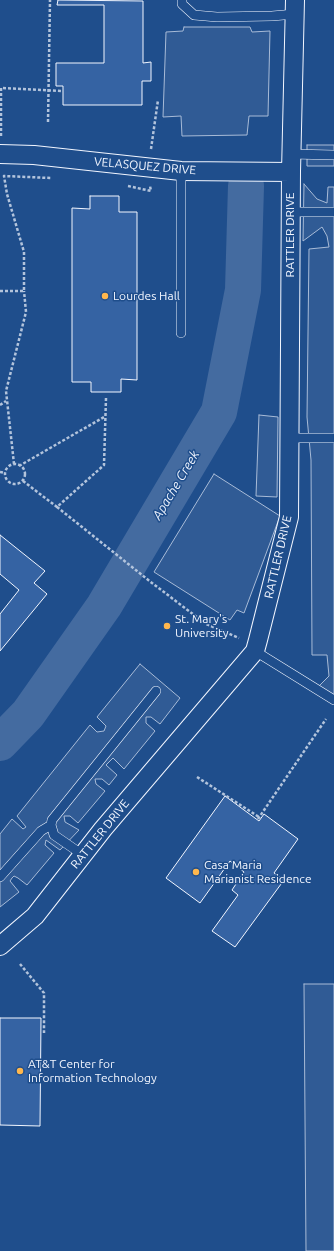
<!DOCTYPE html>
<html>
<head>
<meta charset="utf-8">
<style>
	body { margin:0 }
	canvas { display:block; background:#1f4e8c }
</style>
</head>
<body>
<canvas width="334" height="1251"></canvas>
<script>
const ctx = document.querySelector('canvas').getContext('2d');
ctx.lineJoin = 'round';
function fillPath(path, color) {
  ctx.fillStyle = color;
  ctx.fill(path, 'evenodd');
}
function toPath(rows) {
  const path = new Path2D();
  for (const r of rows) {
    if (r.length === 3) {
      path.moveTo(r[0] + r[2], r[1]);
      path.arc(r[0], r[1], r[2], 0, 2 * Math.PI);
      continue;
    }
    path.moveTo(r[0], r[1]);
    for (let i = 2; i < r.length; i += 2) path.lineTo(r[i], r[i + 1]);
  }
  return path;
}
function trace(path, color, width, dash) {
  ctx.strokeStyle = color;
  ctx.lineWidth = width;
  ctx.lineCap = dash ? 'butt' : 'round';
  ctx.setLineDash(dash || []);
  ctx.stroke(path);
}
function label(font, color, halo, rows, align = 'center') {
  ctx.font = font + ' Ubuntu,sans-serif';
  ctx.lineWidth = 3;
  ctx.setLineDash([]);
  ctx.textBaseline = 'middle';
  ctx.strokeStyle = halo;
  ctx.fillStyle = color;
  for (const [text, x, y, turn = 0] of rows) {
    ctx.save();
    ctx.translate(x, y);
    ctx.rotate((+turn || 0) * Math.PI / 180);
    ctx.textAlign = isNaN(turn) ? turn : align;
    if (halo) ctx.strokeText(text, 0, 0);
    ctx.fillText(text, 0, 0);
    ctx.restore();
  }
}
const built = toPath([
	[184,27,250,27,252,32,270,31,268,116,249,116,247,135,182,136,181,116,163,117,166,32,183,31,184,27],
	[307,145,334,145,334,166,307,166,307,145],
	[304,184,317,199,327,203,328,187,334,187,334,700,316,689,329,676,327,655,312,655,311,460,307,417,309,249,329,247,327,236,322,227,303,241,304,184],
	[259,415,278,417,277,497,256,496,259,415],
	[214,474,280,516,244,613,237,610,230,620,154,572,214,474],
	[140,664,180,698,160,724,151,717,146,717,146,723,155,731,124,769,113,758,106,765,117,775,109,785,102,779,95,779,96,784,105,791,78,823,70,816,64,816,65,822,79,830,60,850,46,840,45,845,54,853,27,885,18,878,14,876,12,878,10,881,19,892,0,907,0,834,12,819,23,829,26,827,17,816,90,725,97,732,104,731,106,726,97,717,140,664],
	[304,984,334,984,334,1251,306,1251,304,984]
]);
fillPath(built, '#305b95');
trace(built, '#a8bbd7', 1);
trace(toPath([
	[0,743,28,714,104,606,219,412,243,290,246,186]
]), '#446ba0', 36);
const building = toPath([
	[58,0,143,1,143,63,151,62,151,81,142,81,142,105,63,105,63,86,56,86,56,63,104,63,104,5,57,5,58,0],
	[90,196,119,196,119,212,137,212,137,380,121,379,121,392,91,392,91,382,72,382,72,208,90,209,90,196],
	[0,535,45,571,34,583,47,594,0,651,0,614,19,590,0,574,0,535],
	[225,796,259,821,264,814,298,839,274,873,284,880,235,947,212,931,238,895,232,890,244,872,230,861,200,903,166,878,225,796],
	[0,1018,41,1018,40,1126,0,1125,0,1018]
]);
fillPath(building, '#3563a3');
trace(building, '#f2f6ff', 1);
const lane = toPath([
	[182,0,182,4,194,15,217,17,272,16,295,14],
	[291,154,334,155],
	[291,212,334,212],
	[181,333,181,171],
	[289,438,334,438],
	[255,651,334,700],
	[83,855,54,835,51,825,52,820,156,691],
	[0,877,41,831,51,825]
]);
const street = toPath([
	[0,154,34,155,181,171,291,172],
	[0,946,35,916,103,829,255,651,258,640,289,517,291,172,295,0]
]);
trace(lane, '#f2f6ff', 10);
trace(street, '#f2f6ff', 20);
trace(toPath([
	[48,122,50,0],
	[1,136,1,88,63,91],
	[151,149,158,100],
	[128,186,151,191,150,186],
	[0,291,24,291,24,252,7,194,4,176,51,178],
	[106,398,104,465,57,507,152,583,206,624,239,638],
	[0,405,6,401],
	[14,464,6,391,26,312,24,291],
	[15,474,10],
	[19,466,104,417],
	[0,472,5,473],
	[23,481,57,507],
	[197,777,259,817],
	[258,819,326,719],
	[20,964,44,993,44,1033]
]), '#b3c4dc', 2.5, [3, 2]);
trace(lane, '#1f4e8c', 9);
trace(street, '#1f4e8c', 18);
for (const [x, y, r, color] of [
	[105,296,4,"#ffb74d"],
	[167,626,4,"#ffb74d"],
	[196,872,4,"#ffb74d"],
	[20,1071,4,"#ffb74d"]
]) {
  const dot = new Path2D();
  dot.arc(x, y, r, 0, 2 * Math.PI);
  ctx.fillStyle = color;
  ctx.fill(dot);
  trace(dot, '#1f4e8c', 1.5);
}
label('12px', '#f2f6ff', '#1f4e8c', [
	["VELASQUEZ DRIVE",145,166,5],
	["RATTLER DRIVE",290,235,-90],
	["RATTLER DRIVE",278,557,-77],
	["RATTLER DRIVE",100,834,-51]
]);
label('12px', '#f2f6ff', '#1f4e8c', [
	["Lourdes Hall",113,296],
	["St. Mary's",175,619],
	["University",175,633],
	["Casa Maria",204,865],
	["Marianist Residence",204,879],
	["AT&T Center for",28,1064],
	["Information Technology",28,1078]
], 'left');
label('italic 13px', '#f2f6ff', '#1f4e8c', [
	["Apache Creek",176,485,-59]
]);
</script>
</body>
</html>
